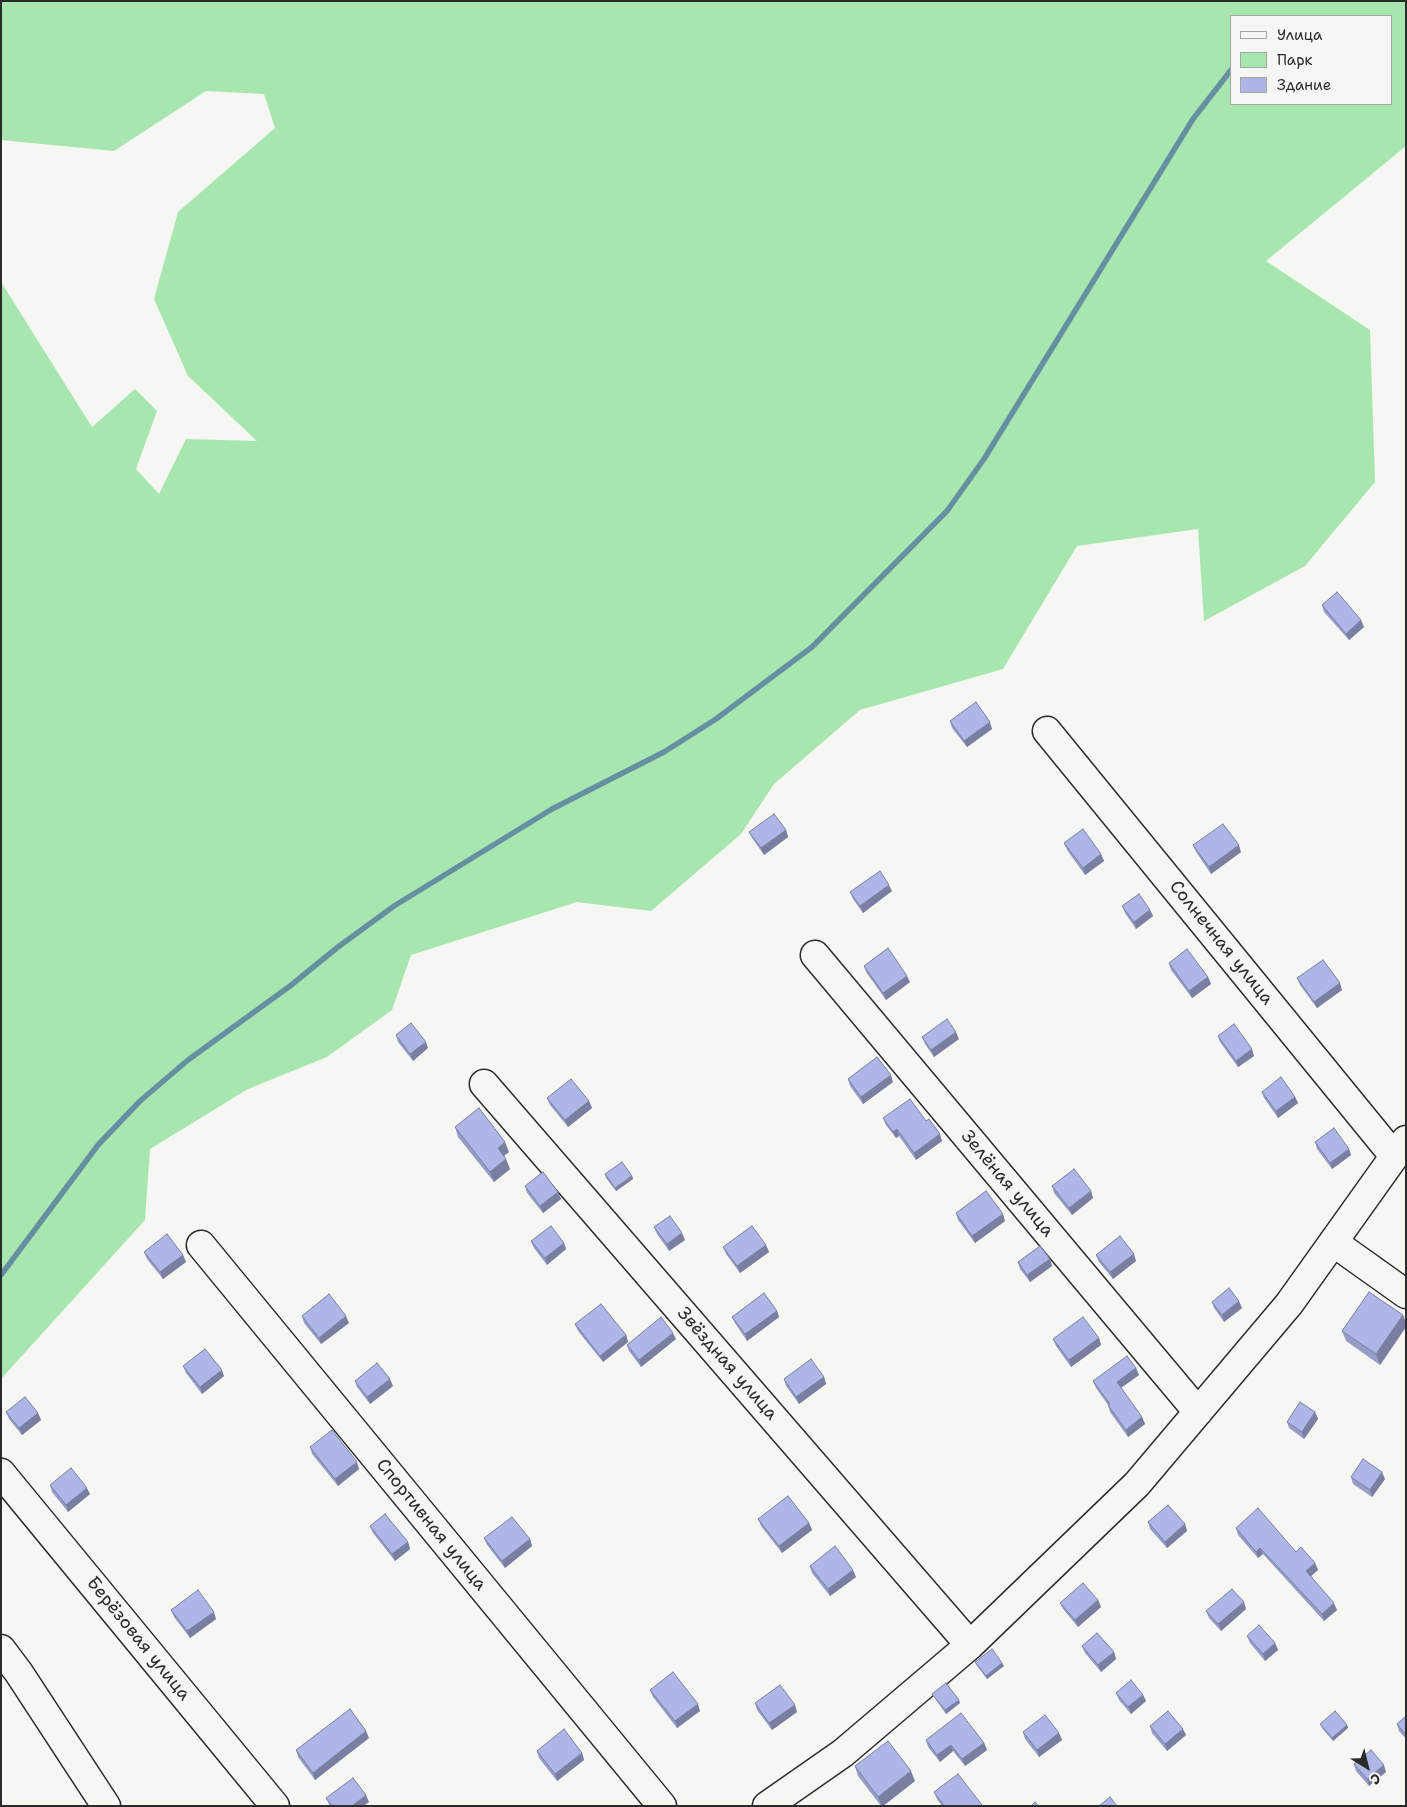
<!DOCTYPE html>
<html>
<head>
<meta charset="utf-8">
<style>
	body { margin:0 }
	#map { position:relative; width:1407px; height:1807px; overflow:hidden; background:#f6f6f2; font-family:"Shantell Sans",sans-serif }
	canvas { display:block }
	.frame { position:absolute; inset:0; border:2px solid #2b2b2b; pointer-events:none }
	.legend { position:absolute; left:1230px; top:15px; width:162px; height:90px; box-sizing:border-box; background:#f6f6f2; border:1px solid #a5a5a2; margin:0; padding:6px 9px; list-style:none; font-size:15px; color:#2b2b2b }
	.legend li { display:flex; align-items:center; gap:10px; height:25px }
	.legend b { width:25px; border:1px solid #a5a5a2 }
	.north { position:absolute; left:1342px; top:1742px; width:50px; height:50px; -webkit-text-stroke:4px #f6f6f2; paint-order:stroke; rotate:144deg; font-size:14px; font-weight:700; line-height:20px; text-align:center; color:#2b2b2b }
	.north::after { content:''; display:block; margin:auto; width:18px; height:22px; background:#2b2b2b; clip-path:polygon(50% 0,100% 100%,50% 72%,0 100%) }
</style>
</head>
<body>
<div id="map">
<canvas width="1407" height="1807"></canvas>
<div class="frame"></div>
<ul class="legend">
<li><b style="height:6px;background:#f6f6f2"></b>Улица</li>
<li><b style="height:14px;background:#a7e7af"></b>Парк</li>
<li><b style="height:14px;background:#aeb6e7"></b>Здание</li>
</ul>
<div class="north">С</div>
</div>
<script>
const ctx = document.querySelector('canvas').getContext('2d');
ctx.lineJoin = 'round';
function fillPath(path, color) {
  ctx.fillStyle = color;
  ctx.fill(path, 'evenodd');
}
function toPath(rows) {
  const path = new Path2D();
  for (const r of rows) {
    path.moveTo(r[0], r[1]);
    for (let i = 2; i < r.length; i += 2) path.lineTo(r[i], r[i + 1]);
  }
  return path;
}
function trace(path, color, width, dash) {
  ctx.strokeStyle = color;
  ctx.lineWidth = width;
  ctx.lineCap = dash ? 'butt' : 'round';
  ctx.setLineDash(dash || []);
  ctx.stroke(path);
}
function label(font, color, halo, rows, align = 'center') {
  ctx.font = font + ' "Shantell Sans",sans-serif';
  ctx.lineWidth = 4;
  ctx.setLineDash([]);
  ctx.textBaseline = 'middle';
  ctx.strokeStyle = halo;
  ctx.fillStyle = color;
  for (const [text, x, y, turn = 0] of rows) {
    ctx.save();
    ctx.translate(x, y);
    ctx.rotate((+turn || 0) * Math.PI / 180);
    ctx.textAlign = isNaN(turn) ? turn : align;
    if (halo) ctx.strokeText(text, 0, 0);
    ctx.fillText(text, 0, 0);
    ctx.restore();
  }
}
fillPath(toPath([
	[1,1,1406,1,1406,146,1266,261,1370,330,1375,482,1305,566,1204,621,1198,529,1077,546,1003,669,860,710,774,784,741,834,651,911,577,902,411,955,392,1010,327,1057,248,1089,150,1149,145,1220,1,1379,1,282,92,427,135,389,157,411,136,469,159,494,186,439,257,441,188,376,154,299,178,212,275,128,264,94,206,91,114,151,1,140],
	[1231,16,1391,16,1391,104,1231,104]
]), '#a7e7af');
trace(toPath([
	[1,1275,98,1145,140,1101,188,1060,290,986,338,947,394,906,552,809,664,752,716,719,812,647,947,511,984,459,1193,119,1231,70]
]), '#668fa1', 5.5);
const minor = toPath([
	[1047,731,1394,1156],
	[815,955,1198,1412],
	[484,1084,970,1645],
	[1333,1242,1406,1294],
	[201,1245,662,1806],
	[1,1473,275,1806],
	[1,1649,19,1673,106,1806],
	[767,1806,843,1753,970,1645,1137,1484,1289,1304,1406,1140]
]);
trace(minor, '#2b2b2b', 31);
trace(minor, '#f6f6f2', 28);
fillPath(toPath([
	[1322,605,1364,627,1349,640,1324,612],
	[950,721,992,729,967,747,952,728],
	[786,830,788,837,764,855,752,838,749,832],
	[1064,843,1101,854,1104,861,1085,875,1067,850],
	[1193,845,1241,852,1211,874,1196,852],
	[892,891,863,913,853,899,850,892],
	[1122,906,1150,910,1153,916,1136,929,1125,913],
	[1169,963,1208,977,1211,984,1192,998,1171,970],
	[864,966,910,982,886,1000,866,972],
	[1297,978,1342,990,1317,1008,1300,985],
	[396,1035,428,1048,413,1061,398,1042],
	[1218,1036,1254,1056,1238,1067,1220,1042],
	[922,1037,959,1039,934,1057,925,1044],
	[848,1079,893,1082,863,1104,850,1086],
	[1262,1092,1295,1097,1298,1103,1278,1118,1264,1098],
	[547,1098,589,1101,592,1108,568,1127,550,1105],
	[883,1118,942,1141,916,1160,899,1136,896,1138,886,1125],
	[455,1127,509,1152,504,1156,510,1169,494,1182,458,1137],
	[1315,1142,1349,1149,1351,1155,1332,1169,1317,1149],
	[605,1174,632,1176,633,1179,616,1191,606,1178],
	[525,1186,558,1192,561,1199,543,1213,527,1193],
	[1052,1186,1091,1191,1093,1198,1072,1215,1054,1193],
	[956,1213,1005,1221,975,1243,958,1220],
	[654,1227,685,1240,669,1251,657,1234],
	[531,1241,564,1243,566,1249,547,1265,534,1248],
	[766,1245,769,1252,740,1273,726,1254,723,1247],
	[144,1252,183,1255,186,1262,163,1279,147,1259],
	[1096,1255,1136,1261,1113,1279,1099,1262],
	[1050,1259,1052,1266,1030,1282,1020,1269,1018,1262],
	[1212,1302,1242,1308,1224,1322,1214,1308],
	[777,1311,779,1317,747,1341,735,1323,732,1317],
	[1403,1315,1406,1323,1406,1327,1380,1365,1346,1341,1342,1331],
	[302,1316,349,1323,321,1344,304,1323],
	[575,1324,626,1335,628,1342,603,1362,578,1331],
	[1099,1338,1101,1345,1071,1367,1056,1346,1053,1339],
	[676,1339,641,1367,629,1351,627,1345],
	[183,1366,224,1376,202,1394,186,1373],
	[1136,1368,1139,1375,1121,1388,1142,1417,1145,1424,1128,1437,1110,1412,1108,1405,1096,1388,1093,1381],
	[824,1377,826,1384,799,1404,786,1386,784,1379],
	[355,1381,393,1386,370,1404,357,1387],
	[6,1412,38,1413,41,1420,22,1435,9,1419],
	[1315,1412,1318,1419,1304,1439,1289,1428,1287,1422],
	[310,1447,359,1469,338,1486,312,1454],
	[1351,1477,1385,1479,1372,1497,1353,1484],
	[50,1485,90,1494,68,1512,52,1492],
	[758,1519,809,1523,812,1530,782,1553,761,1526],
	[1148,1522,1185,1524,1187,1531,1167,1548,1150,1529],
	[370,1526,408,1542,410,1549,395,1561,373,1533],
	[1236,1528,1296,1552,1315,1563,1318,1570,1311,1576,1337,1610,1324,1621,1263,1554,1258,1558,1238,1535],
	[484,1538,530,1539,532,1546,505,1568,487,1545],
	[810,1566,856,1577,830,1596,812,1573],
	[1098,1600,1101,1607,1078,1627,1063,1609,1060,1603],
	[1246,1609,1221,1631,1209,1618,1206,1611],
	[171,1610,216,1619,190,1638,174,1617],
	[1247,1636,1275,1643,1278,1650,1265,1661,1250,1643],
	[1082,1646,1114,1652,1116,1659,1101,1672,1085,1653],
	[975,1662,1002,1663,1004,1666,987,1679,977,1666],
	[650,1690,700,1711,677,1728,653,1697],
	[1116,1693,1143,1695,1146,1701,1131,1714,1119,1700],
	[932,1694,960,1703,946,1714,934,1697],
	[755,1703,797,1712,772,1730,757,1710],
	[1406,1716,1406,1739,1399,1731,1397,1724],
	[1320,1724,1347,1725,1348,1728,1333,1741,1322,1728],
	[1150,1726,1186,1735,1167,1751,1152,1733],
	[1023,1732,1059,1733,1062,1740,1039,1757,1025,1739],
	[369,1738,315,1780,298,1757,296,1750],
	[926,1740,984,1743,987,1750,965,1766,953,1751,940,1762,928,1747],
	[537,1751,582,1753,584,1760,557,1781,539,1758],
	[1354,1764,1386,1772,1369,1786,1356,1771],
	[855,1766,915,1781,883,1806,881,1806,858,1776],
	[934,1792,982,1806,942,1806,937,1799],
	[326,1798,369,1802,363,1806,330,1806]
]), '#969dc7');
fillPath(toPath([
	[1361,620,1364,627,1349,640,1346,634],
	[990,722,992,729,967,747,964,741],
	[786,830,788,837,764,855,761,848],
	[1239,845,1241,852,1211,874,1209,867],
	[1101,854,1104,861,1085,875,1083,868],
	[889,885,892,891,863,913,860,906],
	[1150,910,1153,916,1136,929,1134,922],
	[907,976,910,982,886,1000,883,993],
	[1208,977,1211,984,1192,998,1189,991],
	[1340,983,1342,990,1317,1008,1314,1002],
	[956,1032,959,1039,934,1057,931,1050],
	[426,1042,428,1048,413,1061,410,1054],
	[1252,1049,1254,1056,1238,1067,1236,1061],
	[891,1075,893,1082,863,1104,861,1097],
	[1295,1097,1298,1103,1278,1118,1276,1111],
	[589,1101,592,1108,568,1127,565,1120],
	[897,1129,899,1136,896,1138,893,1132],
	[940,1134,942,1141,916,1160,914,1153],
	[505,1142,509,1152,501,1158,498,1148],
	[1349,1149,1351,1155,1332,1169,1330,1163],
	[506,1159,510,1169,494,1182,490,1172],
	[632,1176,633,1179,616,1191,615,1188],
	[1091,1191,1093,1198,1072,1215,1069,1208],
	[558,1192,561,1199,543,1213,540,1206],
	[1003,1214,1005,1221,975,1243,972,1236],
	[682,1233,685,1240,669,1251,667,1244],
	[564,1243,566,1249,547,1265,545,1258],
	[766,1245,769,1252,740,1273,737,1266],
	[1134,1254,1136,1261,1113,1279,1110,1272],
	[183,1255,186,1262,163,1279,160,1272],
	[1050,1259,1052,1266,1030,1282,1027,1275],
	[1239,1301,1242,1308,1224,1322,1222,1315],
	[777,1311,779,1317,747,1341,745,1334],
	[1403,1315,1406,1323,1406,1327,1380,1365,1376,1354],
	[346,1316,349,1323,321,1344,319,1338],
	[673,1333,676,1339,641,1367,639,1360],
	[626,1335,628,1342,603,1362,600,1356],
	[1099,1338,1101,1345,1071,1367,1069,1360],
	[1136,1368,1139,1375,1119,1389,1117,1382],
	[222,1370,224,1376,202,1394,200,1387],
	[824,1377,826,1384,799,1404,796,1397],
	[390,1379,393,1386,370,1404,367,1397],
	[1315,1412,1318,1419,1304,1439,1302,1432],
	[38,1413,41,1420,22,1435,19,1428],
	[1142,1417,1145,1424,1128,1437,1126,1430],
	[357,1462,359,1469,338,1486,335,1479],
	[1382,1472,1385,1479,1372,1497,1370,1490],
	[87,1488,90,1494,68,1512,66,1505],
	[809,1523,812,1530,782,1553,779,1546],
	[1185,1524,1187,1531,1167,1548,1165,1542],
	[530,1539,532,1546,505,1568,502,1561],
	[408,1542,410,1549,395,1561,392,1554],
	[1260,1548,1263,1554,1258,1558,1256,1552],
	[1315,1563,1318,1570,1309,1578,1306,1571],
	[853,1570,856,1577,830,1596,828,1589],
	[1098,1600,1101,1607,1078,1627,1075,1620],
	[1244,1602,1246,1609,1221,1631,1218,1624],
	[1334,1603,1337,1610,1324,1621,1322,1614],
	[214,1612,216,1619,190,1638,187,1631],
	[1275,1643,1278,1650,1265,1661,1263,1654],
	[1114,1652,1116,1659,1101,1672,1098,1665],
	[1002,1663,1004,1666,987,1679,986,1676],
	[1143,1695,1146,1701,1131,1714,1128,1707],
	[959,1700,960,1703,946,1714,945,1710],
	[698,1704,700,1711,677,1728,675,1721],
	[795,1705,797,1712,772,1730,769,1723],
	[1347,1725,1348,1728,1333,1741,1332,1738],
	[1183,1729,1186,1735,1167,1751,1165,1744],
	[366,1731,369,1738,315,1780,313,1773],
	[1059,1733,1062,1740,1039,1757,1037,1750],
	[984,1743,987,1750,965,1766,962,1759],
	[951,1745,953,1751,940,1762,937,1755],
	[582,1753,584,1760,557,1781,555,1774],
	[1384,1765,1386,1772,1369,1786,1367,1779],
	[911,1771,915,1781,883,1806,882,1806,878,1797],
	[366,1795,369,1802,363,1806,352,1806]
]), '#7a7fa2');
const building = toPath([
	[1337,592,1361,620,1346,634,1322,605,1337,592],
	[976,702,990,722,964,741,950,721,976,702],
	[774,814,786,830,761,848,749,832,774,814],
	[1223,824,1239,845,1209,867,1193,845,1223,824],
	[1083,829,1101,854,1083,868,1064,843,1083,829],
	[880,871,889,885,860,906,850,892,880,871],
	[1139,894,1150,910,1134,922,1122,906,1139,894],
	[888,948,907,976,883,993,864,966,888,948],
	[1187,949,1208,977,1189,991,1169,963,1187,949],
	[1323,960,1340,983,1314,1002,1297,978,1323,960],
	[947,1019,956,1032,931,1050,922,1037,947,1019],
	[411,1023,426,1042,410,1054,396,1035,411,1023],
	[1234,1024,1252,1049,1236,1061,1218,1036,1234,1024],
	[877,1057,891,1075,861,1097,848,1079,877,1057],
	[1281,1077,1295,1097,1276,1111,1262,1092,1281,1077],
	[571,1079,589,1101,565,1120,547,1098,571,1079],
	[910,1099,926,1121,929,1119,940,1134,914,1153,897,1129,893,1132,883,1118,910,1099],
	[479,1108,505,1142,498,1148,506,1159,490,1172,455,1127,479,1108],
	[1334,1128,1349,1149,1330,1163,1315,1142,1334,1128],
	[622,1162,632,1176,615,1188,605,1174,622,1162],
	[1074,1169,1091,1191,1069,1208,1052,1186,1074,1169],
	[543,1172,558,1192,540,1206,525,1186,543,1172],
	[986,1191,1003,1214,972,1236,956,1213,986,1191],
	[670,1216,682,1233,667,1244,654,1227,670,1216],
	[551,1226,564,1243,545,1258,531,1241,551,1226],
	[752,1226,766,1245,737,1266,723,1247,752,1226],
	[167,1234,183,1255,160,1272,144,1252,167,1234],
	[1120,1236,1134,1254,1110,1272,1096,1255,1120,1236],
	[1040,1246,1050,1259,1027,1275,1018,1262,1040,1246],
	[1229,1288,1239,1301,1222,1315,1212,1302,1229,1288],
	[1369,1292,1403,1315,1376,1354,1342,1331,1369,1292],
	[764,1293,777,1311,745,1334,732,1317,764,1293],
	[329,1294,346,1316,319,1338,302,1316,329,1294],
	[601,1304,626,1335,600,1356,575,1324,601,1304],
	[661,1317,673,1333,639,1360,627,1345,661,1317],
	[1083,1317,1099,1338,1069,1360,1053,1339,1083,1317],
	[205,1349,222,1370,200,1387,183,1366,205,1349],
	[1127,1356,1136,1368,1117,1382,1142,1417,1126,1430,1108,1405,1110,1404,1093,1381,1127,1356],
	[811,1359,824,1377,796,1397,784,1379,811,1359],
	[377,1363,390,1379,367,1397,355,1381,377,1363],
	[25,1397,38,1413,19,1428,6,1412,25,1397],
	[1300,1402,1315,1412,1302,1432,1287,1422,1300,1402],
	[332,1430,357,1462,335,1479,310,1447,332,1430],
	[1363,1459,1382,1472,1370,1490,1351,1477,1363,1459],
	[71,1468,87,1488,66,1505,50,1485,71,1468],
	[788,1496,809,1523,779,1546,758,1519,788,1496],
	[1168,1505,1185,1524,1165,1542,1148,1522,1168,1505],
	[1258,1508,1296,1552,1301,1547,1315,1563,1306,1571,1334,1603,1322,1614,1260,1548,1256,1552,1236,1528,1258,1508],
	[385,1514,408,1542,392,1554,370,1526,385,1514],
	[512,1517,530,1539,502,1561,484,1538,512,1517],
	[835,1546,853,1570,828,1589,810,1566,835,1546],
	[1083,1583,1098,1600,1075,1620,1060,1603,1083,1583],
	[1232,1589,1244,1602,1218,1624,1206,1611,1232,1589],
	[198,1590,214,1612,187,1631,171,1610,198,1590],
	[1259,1625,1275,1643,1263,1654,1247,1636,1259,1625],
	[1097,1633,1114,1652,1098,1665,1082,1646,1097,1633],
	[992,1649,1002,1663,986,1676,975,1662,992,1649],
	[673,1672,698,1704,675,1721,650,1690,673,1672],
	[1131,1680,1143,1695,1128,1707,1116,1693,1131,1680],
	[946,1683,959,1700,945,1710,932,1694,946,1683],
	[780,1685,795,1705,769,1723,755,1703,780,1685],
	[350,1709,366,1731,313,1773,296,1750,350,1709],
	[1168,1711,1183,1729,1165,1744,1150,1726,1168,1711],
	[1335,1711,1347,1725,1332,1738,1320,1724,1335,1711],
	[961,1713,984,1743,962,1759,951,1745,937,1755,926,1740,961,1713],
	[1045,1715,1059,1733,1037,1750,1023,1732,1045,1715],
	[1406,1716,1406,1735,1397,1724,1406,1716],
	[564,1729,582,1753,555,1774,537,1751,564,1729],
	[888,1741,911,1771,878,1797,855,1766,888,1741],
	[1371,1750,1384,1765,1367,1779,1354,1764,1371,1750],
	[958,1774,982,1805,981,1806,944,1806,934,1792,958,1774],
	[353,1778,366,1795,352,1806,332,1806,326,1798,353,1778],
	[1110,1797,1117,1806,1099,1806,1110,1797],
	[1035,1802,1038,1806,1031,1806,1035,1802]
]);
fillPath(building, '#aeb6e7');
trace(building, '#7a7fa2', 1);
label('18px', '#2b2b2b', '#f6f6f2', [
	["Солнечная улица",1221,943,51],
	["Зелёная улица",1007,1184,50],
	["Звёздная улица",727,1364,49],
	["Спортивная улица",431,1525,51],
	["Берёзовая улица",138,1639,51]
]);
</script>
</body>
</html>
